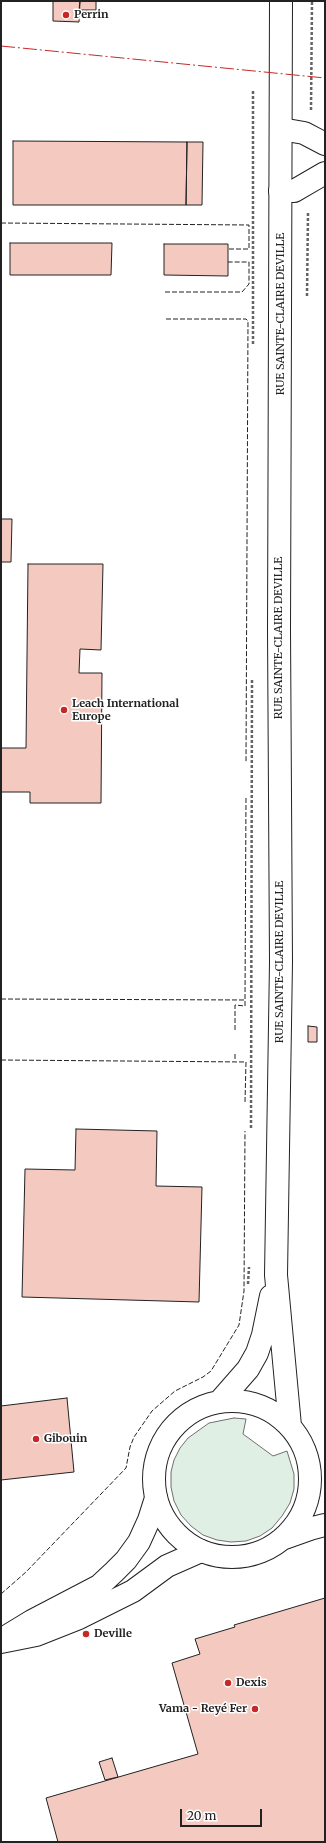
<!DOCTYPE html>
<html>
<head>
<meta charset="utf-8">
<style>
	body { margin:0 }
	#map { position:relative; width:326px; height:1843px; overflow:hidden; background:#fff; font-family:Merriweather,serif }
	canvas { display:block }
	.frame { position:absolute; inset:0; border:2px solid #222; pointer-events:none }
	.scale { position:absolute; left:180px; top:1809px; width:82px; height:18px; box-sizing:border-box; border:2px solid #222; border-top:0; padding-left:5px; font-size:12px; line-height:14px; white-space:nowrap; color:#222; -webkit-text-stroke:3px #fff; paint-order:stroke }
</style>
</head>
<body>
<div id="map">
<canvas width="326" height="1843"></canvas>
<div class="frame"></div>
<div class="scale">20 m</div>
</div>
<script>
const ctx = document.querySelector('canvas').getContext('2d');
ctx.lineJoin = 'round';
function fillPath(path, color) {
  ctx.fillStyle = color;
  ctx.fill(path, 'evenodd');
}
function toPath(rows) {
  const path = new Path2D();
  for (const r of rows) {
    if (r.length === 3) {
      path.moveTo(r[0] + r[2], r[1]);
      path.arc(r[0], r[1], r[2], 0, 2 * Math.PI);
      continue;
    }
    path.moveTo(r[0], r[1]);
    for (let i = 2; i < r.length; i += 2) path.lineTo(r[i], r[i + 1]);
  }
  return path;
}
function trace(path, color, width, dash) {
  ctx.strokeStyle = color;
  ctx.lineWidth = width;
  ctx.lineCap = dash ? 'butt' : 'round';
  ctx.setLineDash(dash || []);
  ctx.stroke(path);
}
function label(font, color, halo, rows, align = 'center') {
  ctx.font = font + ' Merriweather,serif';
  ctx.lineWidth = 3;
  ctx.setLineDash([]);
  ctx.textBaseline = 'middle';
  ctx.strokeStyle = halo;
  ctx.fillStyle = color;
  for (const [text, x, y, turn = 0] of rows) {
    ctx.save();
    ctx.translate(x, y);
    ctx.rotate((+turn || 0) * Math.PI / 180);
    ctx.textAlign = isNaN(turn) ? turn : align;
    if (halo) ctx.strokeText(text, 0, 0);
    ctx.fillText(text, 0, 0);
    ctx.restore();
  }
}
const green = toPath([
	[234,1418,246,1419,243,1434,273,1456,287,1451,294,1474,294,1489,290,1503,282,1516,272,1528,260,1536,246,1541,231,1542,217,1540,203,1535,191,1526,181,1515,174,1501,171,1487,171,1472,174,1460,180,1448,188,1438,209,1423,234,1418]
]);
fillPath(green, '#e0efe3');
trace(green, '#6f6f6f', 1);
const building = toPath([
	[53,1,80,1,79,22,53,21,53,1],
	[80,1,96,1,96,10,79,10,80,1],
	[13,141,187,142,186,205,13,205,13,141],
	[187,142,203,142,202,205,186,205,187,142],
	[10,243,112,243,111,275,10,275,10,243],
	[164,244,228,244,228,276,164,275,164,244],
	[1,519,12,519,11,562,1,562,1,519],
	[28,564,103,564,101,650,80,649,79,673,102,673,101,803,30,803,30,792,1,792,1,748,26,748,28,564],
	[308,1026,317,1027,317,1042,308,1042,308,1026],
	[76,1129,157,1131,156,1186,202,1187,199,1302,22,1297,25,1169,75,1170,76,1129],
	[67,1398,74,1472,1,1480,1,1406,67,1398],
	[325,1598,325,1842,58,1842,46,1798,198,1754,172,1663,200,1654,195,1639,235,1627,234,1625,325,1598],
	[112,1758,118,1777,105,1780,99,1762,112,1758]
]);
fillPath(building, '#f3c9c0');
trace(building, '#222', 1);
const minor = toPath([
	[281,129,304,133,325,144],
	[280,191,294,191,325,173]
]);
const tertiary = toPath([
	[9,1635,32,1621,99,1586,114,1572,126,1560,139,1542,149,1520,156,1498],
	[1,1642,36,1635,79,1618,133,1591,167,1566,201,1551]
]);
const secondary = toPath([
	[281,1,279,630,281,962,276,1275,290,1426],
	[232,1479,78],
	[220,1401,248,1369,257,1353,263,1335,271,1296],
	[282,1539,313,1528,325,1525]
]);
trace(minor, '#222', 24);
trace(tertiary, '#222', 24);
trace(secondary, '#222', 24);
trace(toPath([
	[311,110,312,1],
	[307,296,308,213],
	[253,344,253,89],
	[251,1128,252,679],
	[248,1284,249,1267]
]), '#646464', 2.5, [3, 2]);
trace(minor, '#fff', 22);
trace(tertiary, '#fff', 22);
trace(secondary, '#fff', 22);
trace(toPath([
	[1,223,249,225,249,249,228,249],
	[165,292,242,292,249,284,249,262,228,262],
	[166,319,246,319,248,321,246,762],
	[1,999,245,1000,246,796],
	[235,1030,235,1005,245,1006,245,1000],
	[235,1054,235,1061],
	[1,1060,246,1062,245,1102],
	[1,1594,26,1572,126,1468,130,1447,134,1437,152,1411,175,1391,203,1377,211,1371,239,1325,244,1291,245,1131]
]), '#222', 1, [5, 2]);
trace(toPath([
	[1,46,325,78]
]), '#c62828', 1, [14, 3, 2, 3]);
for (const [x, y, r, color] of [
	[66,15,4,"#c62828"],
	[64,710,4,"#c62828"],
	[36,1439,4,"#c62828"],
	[86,1634,4,"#c62828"],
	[228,1683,4,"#c62828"],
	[255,1709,4,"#c62828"]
]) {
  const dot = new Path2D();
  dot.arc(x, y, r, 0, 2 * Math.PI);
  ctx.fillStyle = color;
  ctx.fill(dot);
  trace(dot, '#fff', 1.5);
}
label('bold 11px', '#222', '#fff', [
	["Perrin",74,15],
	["Leach International",72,704],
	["Europe",72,717],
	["Gibouin",44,1439],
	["Deville",94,1634],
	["Dexis",236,1683],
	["Vama - Reyé Fer",247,1709,"right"]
], 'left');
label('11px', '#222', '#fff', [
	["RUE SAINTE-CLAIRE DEVILLE",281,314,-90],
	["RUE SAINTE-CLAIRE DEVILLE",279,638,-90],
	["RUE SAINTE-CLAIRE DEVILLE",280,962,-90]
]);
</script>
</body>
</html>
